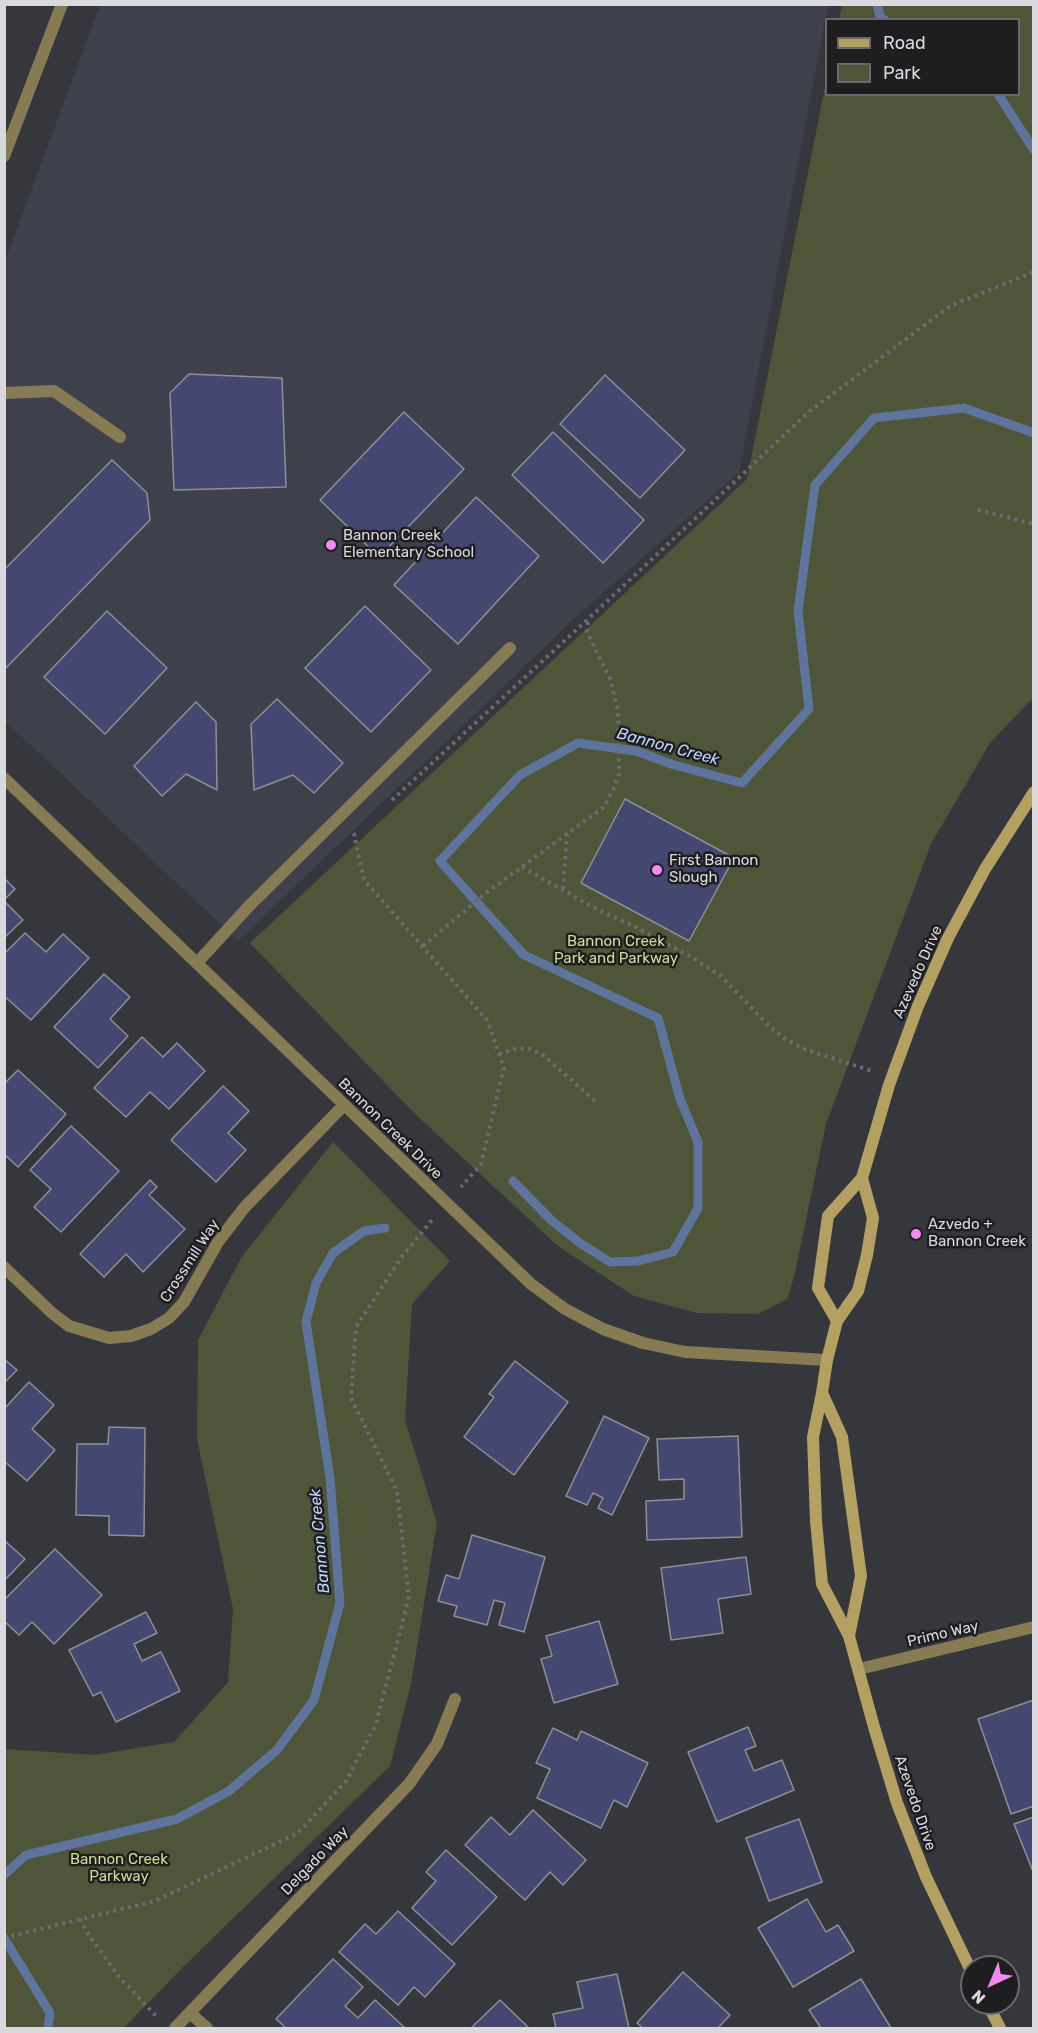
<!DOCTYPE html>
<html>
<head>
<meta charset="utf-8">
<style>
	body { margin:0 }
	#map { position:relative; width:1038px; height:2033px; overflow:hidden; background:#36373c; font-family:Rubik,sans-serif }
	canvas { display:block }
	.frame { position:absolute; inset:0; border:6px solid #dadade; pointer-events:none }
	.legend { position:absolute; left:825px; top:18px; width:195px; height:78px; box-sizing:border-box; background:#1e1e21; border:2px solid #69696d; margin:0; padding:8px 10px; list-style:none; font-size:18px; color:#dadade }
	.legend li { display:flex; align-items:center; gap:12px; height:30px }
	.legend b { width:30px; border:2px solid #69696d }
	.north { position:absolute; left:960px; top:1955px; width:60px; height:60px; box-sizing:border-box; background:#1e1e21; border:2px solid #69696d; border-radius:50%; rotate:224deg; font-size:16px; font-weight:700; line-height:24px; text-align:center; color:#dadade }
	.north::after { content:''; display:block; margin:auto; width:21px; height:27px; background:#f38af1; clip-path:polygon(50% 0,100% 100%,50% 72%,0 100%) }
</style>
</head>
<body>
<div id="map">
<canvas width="1038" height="2033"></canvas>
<div class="frame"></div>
<ul class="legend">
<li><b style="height:8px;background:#b4a060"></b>Road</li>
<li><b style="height:16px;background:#4e5538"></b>Park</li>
</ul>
<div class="north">N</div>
</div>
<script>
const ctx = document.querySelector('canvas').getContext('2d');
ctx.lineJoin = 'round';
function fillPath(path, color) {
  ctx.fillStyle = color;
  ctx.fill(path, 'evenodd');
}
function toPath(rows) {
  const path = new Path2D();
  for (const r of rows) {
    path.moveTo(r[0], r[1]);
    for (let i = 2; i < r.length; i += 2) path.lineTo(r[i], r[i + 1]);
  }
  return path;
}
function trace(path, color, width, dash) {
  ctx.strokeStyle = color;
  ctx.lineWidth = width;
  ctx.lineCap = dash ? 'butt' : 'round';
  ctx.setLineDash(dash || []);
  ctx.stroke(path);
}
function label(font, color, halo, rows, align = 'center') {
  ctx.font = font + ' Rubik,sans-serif';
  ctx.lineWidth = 5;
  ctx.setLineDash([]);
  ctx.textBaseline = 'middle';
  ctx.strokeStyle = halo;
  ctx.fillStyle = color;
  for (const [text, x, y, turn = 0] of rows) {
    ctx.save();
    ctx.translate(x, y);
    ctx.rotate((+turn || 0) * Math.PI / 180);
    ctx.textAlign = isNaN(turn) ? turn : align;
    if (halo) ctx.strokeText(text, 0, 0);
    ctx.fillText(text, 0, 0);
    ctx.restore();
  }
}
fillPath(toPath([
	[100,5,828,5,739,472,575,618,238,941,5,721,4,264]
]), '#3e404b');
fillPath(toPath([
	[842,5,1033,5,1033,698,990,743,931,844,826,1124,794,1277,787,1299,758,1314,697,1313,634,1296,558,1246,412,1111,250,943,747,479,826,82,826,94,1018,94,1018,20,839,19],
	[333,1142,450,1261,412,1304,405,1420,437,1523,411,1684,390,1766,181,1969,124,2028,5,2028,5,1749,94,1755,174,1742,228,1682,233,1609,197,1439,198,1340,241,1258]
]), '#4e5538');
trace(toPath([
	[877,4,880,17,885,20],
	[998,94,1034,150],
	[513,1181,551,1220,580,1243,610,1262,638,1261,673,1252,698,1208,698,1142,680,1099,658,1018,524,955,440,861,520,775,578,743,636,751,674,765,742,783,809,709,798,611,815,485,874,418,964,408,1034,433],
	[4,1875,26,1855,177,1819,229,1791,277,1750,314,1700,340,1603,330,1478,306,1322,316,1283,333,1253,364,1231,385,1228],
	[4,1938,50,2013,48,2028]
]), '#5e749c', 9);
const building = toPath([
	[189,374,282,378,286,487,174,490,170,393,189,374],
	[605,375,685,450,640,498,560,424,605,375],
	[404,412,464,469,379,557,320,500,404,412],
	[553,432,644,520,603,563,512,475,553,432],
	[112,460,147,493,150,520,4,670,4,570,112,460],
	[476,497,539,556,458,644,394,585,476,497],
	[365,606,431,670,371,732,305,668,365,606],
	[107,611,167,668,105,734,44,677,107,611],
	[277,699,343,763,314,793,293,775,254,790,251,724,277,699],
	[196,702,216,722,217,790,186,774,162,796,134,766,196,702],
	[625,799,734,858,689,941,581,883,625,799],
	[4,878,15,889,4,900,4,878],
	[4,901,23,920,4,938,4,901],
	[25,933,46,952,63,934,89,958,31,1020,4,996,4,954,25,933],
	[104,974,130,997,110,1019,128,1036,98,1068,54,1027,104,974],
	[142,1037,163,1057,177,1043,205,1071,169,1109,150,1092,126,1117,94,1088,142,1037],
	[18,1070,66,1114,18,1167,4,1154,4,1084,18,1070],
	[223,1086,249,1111,228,1133,246,1150,216,1182,171,1140,223,1086],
	[71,1126,119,1171,61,1232,34,1207,51,1189,30,1170,71,1126],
	[150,1180,157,1187,149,1195,185,1229,143,1272,126,1254,104,1277,80,1254,150,1180],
	[4,1359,17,1370,4,1383,4,1359],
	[515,1361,568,1402,514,1475,464,1437,494,1397,489,1394,515,1361],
	[29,1382,54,1405,32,1429,55,1450,27,1481,4,1461,4,1409,29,1382],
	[604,1416,649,1438,612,1515,598,1508,603,1498,593,1493,587,1505,566,1496,604,1416],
	[109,1427,145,1428,144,1536,109,1535,109,1516,76,1515,77,1444,108,1444,109,1427],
	[738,1436,742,1537,647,1540,646,1501,684,1499,684,1479,659,1480,657,1439,738,1436],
	[472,1535,545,1557,524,1632,499,1625,505,1603,494,1600,487,1625,454,1616,457,1606,438,1601,446,1575,459,1579,472,1535],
	[4,1540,25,1559,4,1581,4,1540],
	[55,1549,102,1595,54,1644,32,1622,19,1635,4,1621,4,1600,55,1549],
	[746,1557,751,1594,718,1599,723,1633,671,1640,661,1568,746,1557],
	[146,1612,157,1633,134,1644,142,1661,161,1652,180,1691,116,1722,101,1692,93,1696,69,1650,146,1612],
	[599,1621,618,1684,554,1703,541,1659,552,1656,546,1636,599,1621],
	[1034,1700,1034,1806,1011,1814,978,1719,1034,1700],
	[748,1727,756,1746,745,1750,754,1771,782,1760,794,1790,717,1822,688,1752,748,1727],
	[553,1728,577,1740,581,1731,648,1763,627,1807,614,1800,601,1828,537,1798,550,1769,536,1763,553,1728],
	[533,1810,586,1860,563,1885,550,1872,525,1900,465,1845,491,1817,510,1835,533,1810],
	[1034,1817,1034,1874,1014,1824,1034,1817],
	[799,1819,822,1882,769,1901,746,1838,799,1819],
	[446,1850,497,1897,452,1945,412,1908,436,1881,426,1872,446,1850],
	[807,1899,826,1932,838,1925,854,1951,793,1987,758,1928,807,1899],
	[398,1911,455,1964,425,1997,414,1987,398,2005,339,1952,365,1924,376,1934,398,1911],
	[333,1959,363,1987,345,2006,358,2018,375,2000,405,2028,286,2028,276,2019,333,1959],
	[683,1972,730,2015,718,2028,643,2028,637,2023,683,1972],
	[617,1974,629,2028,556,2028,553,2014,583,2008,577,1982,617,1974],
	[861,1979,891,2028,821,2028,809,2010,861,1979],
	[500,2000,529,2028,471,2028,500,2000]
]);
fillPath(building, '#444871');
trace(building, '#8e8f96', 1.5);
trace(toPath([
	[978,510,1034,524],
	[392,800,588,619,810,411,950,306,1034,272],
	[356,834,354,835,364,880,487,1020,504,1068,481,1164,461,1187],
	[522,867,600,911,634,926,691,957,721,976,766,1023,784,1038,804,1049,872,1071],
	[563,889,567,834],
	[423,946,486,893,604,807,613,790,619,774,618,711,610,679,587,632,588,620],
	[499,1054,518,1048,530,1049,543,1055,595,1101],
	[80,1919,88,1934,120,1978,157,2017],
	[4,1938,155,1901,298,1833,346,1781,376,1724,409,1597,397,1491,351,1398,356,1327,403,1255,432,1220]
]), '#6b6b70', 4, [3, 4.5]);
trace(toPath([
	[4,393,54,391,120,437],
	[197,963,249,906,510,648]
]), '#877b54', 12);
trace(toPath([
	[4,156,62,4],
	[4,778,531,1284,565,1309,603,1329,643,1343,685,1352,827,1360],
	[4,1267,52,1313,69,1326,109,1338,131,1336,151,1329,169,1318,184,1302,218,1242,244,1208,344,1105],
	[859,1669,1034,1627],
	[190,2013,207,2028],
	[175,2028,409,1784,437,1744,455,1699]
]), '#877b54', 12);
trace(toPath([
	[862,1178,873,1218,867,1255,858,1291,837,1321,827,1360,822,1393,813,1437,816,1521,822,1584,849,1636,874,1727,897,1803,926,1877,972,1973],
	[837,1321,818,1288,828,1216,862,1178,889,1085,918,1006,948,938,985,869,1034,792],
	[823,1395,842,1437,861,1576,849,1636],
	[987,2003,1000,2028]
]), '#b4a060', 12);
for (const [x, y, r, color] of [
	[331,545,6,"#f38af1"],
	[657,870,6,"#f38af1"],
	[916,1234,6,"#f38af1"]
]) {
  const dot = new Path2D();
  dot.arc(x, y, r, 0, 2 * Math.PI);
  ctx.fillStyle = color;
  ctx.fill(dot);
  trace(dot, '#1e1e21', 2);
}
label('15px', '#dadade', '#1e1e21', [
	["Bannon Creek",343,536],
	["Elementary School",343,553],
	["First Bannon",669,861],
	["Slough",669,878],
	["Azvedo +",928,1225],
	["Bannon Creek",928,1242]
], 'left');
label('15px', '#ccdd93', '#1e1e21', [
	["Bannon Creek",616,942],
	["Park and Parkway",616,959],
	["Bannon Creek",119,1860],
	["Parkway",119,1877]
]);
label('15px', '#dadade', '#1e1e21', [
	["Azevedo Drive",918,972,-66],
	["Bannon Creek Drive",390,1129,44],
	["Crossmill Way",190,1261,-57],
	["Primo Way",943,1634,-13],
	["Azevedo Drive",915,1803,71],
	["Delgado Way",315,1861,-46]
]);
label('italic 16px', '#bfd4fb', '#1e1e21', [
	["Bannon Creek",668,747,15],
	["Bannon Creek",320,1541,-95]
]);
</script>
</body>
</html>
